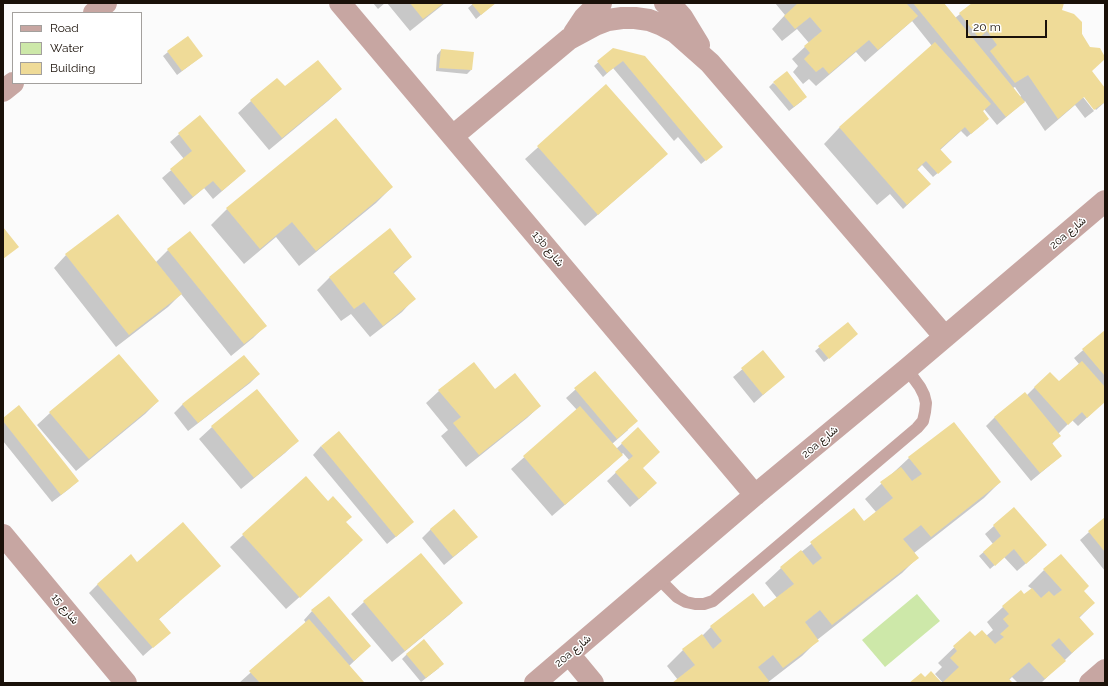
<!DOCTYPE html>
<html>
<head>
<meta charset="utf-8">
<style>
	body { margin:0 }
	#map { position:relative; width:1108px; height:686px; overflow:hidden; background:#fbfbfb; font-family:Raleway,sans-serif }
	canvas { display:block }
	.frame { position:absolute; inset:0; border:4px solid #1a1109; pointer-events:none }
	.legend { position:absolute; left:12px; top:12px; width:130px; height:72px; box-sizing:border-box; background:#fff; border:1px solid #a3a09d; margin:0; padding:5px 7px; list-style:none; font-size:12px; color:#1a1109 }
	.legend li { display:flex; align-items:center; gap:8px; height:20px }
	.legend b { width:20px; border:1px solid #a3a09d }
	.scale { position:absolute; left:966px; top:20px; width:81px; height:18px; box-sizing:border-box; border:2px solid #1a1109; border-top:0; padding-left:5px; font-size:12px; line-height:14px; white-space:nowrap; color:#1a1109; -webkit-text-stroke:3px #fff; paint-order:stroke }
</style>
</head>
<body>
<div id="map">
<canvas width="1108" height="686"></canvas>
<div class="frame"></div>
<ul class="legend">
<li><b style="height:5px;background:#c7a6a2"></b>Road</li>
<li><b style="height:11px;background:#cde8a9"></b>Water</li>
<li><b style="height:11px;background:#efdb98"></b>Building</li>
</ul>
<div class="scale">20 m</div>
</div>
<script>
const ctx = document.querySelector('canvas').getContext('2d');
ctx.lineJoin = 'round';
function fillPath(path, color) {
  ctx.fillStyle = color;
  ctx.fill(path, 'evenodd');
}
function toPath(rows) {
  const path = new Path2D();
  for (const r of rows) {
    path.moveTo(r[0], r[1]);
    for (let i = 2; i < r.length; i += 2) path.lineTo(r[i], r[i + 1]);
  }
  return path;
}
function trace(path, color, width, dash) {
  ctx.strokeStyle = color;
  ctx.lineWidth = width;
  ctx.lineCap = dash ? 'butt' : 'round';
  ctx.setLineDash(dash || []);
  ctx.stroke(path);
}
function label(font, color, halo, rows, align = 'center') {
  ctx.font = font + ' Raleway,Vazirmatn,sans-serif';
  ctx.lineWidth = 3;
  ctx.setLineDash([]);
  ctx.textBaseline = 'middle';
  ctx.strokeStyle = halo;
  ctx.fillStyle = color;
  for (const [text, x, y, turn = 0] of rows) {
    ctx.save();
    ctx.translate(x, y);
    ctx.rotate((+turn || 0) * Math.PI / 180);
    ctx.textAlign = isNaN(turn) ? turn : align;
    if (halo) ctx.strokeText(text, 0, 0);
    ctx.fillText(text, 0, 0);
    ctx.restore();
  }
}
fillPath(toPath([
	[917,594,940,621,885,667,862,640]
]), '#cde8a9');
fillPath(toPath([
	[373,3,385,3,378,9],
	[387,3,445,3,410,31],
	[474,3,495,3,476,19,468,8],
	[775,3,943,3,955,18,974,3,1063,3,1061,11,1082,34,1091,72,1105,89,1105,102,1096,110,1076,85,1075,87,1094,111,1085,118,1075,105,1045,131,1025,101,997,125,984,109,982,112,984,123,967,137,961,131,940,150,946,166,933,177,922,165,917,170,925,188,903,209,890,194,877,205,824,144,839,128,932,46,912,21,865,62,856,52,816,86,809,79,803,84,793,72,798,66,792,59,809,43,797,29,782,41,772,29,785,15],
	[1015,87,1021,96,1020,97,1013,88],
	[613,49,717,151,701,164,678,137,674,141,613,68,603,77,594,66],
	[441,50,471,70,467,74,436,71,437,55],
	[168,52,202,56,177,75,163,56],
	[773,83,802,101,789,111,769,87],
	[606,86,654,166,585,226,525,159],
	[284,88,341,89,328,101,269,150,238,113,251,101],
	[200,116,245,171,213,199,204,188,184,205,162,178,184,159,170,142],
	[392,187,376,203,299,266,276,237,244,264,211,225,227,209],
	[389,230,411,257,393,274,414,299,402,312,370,337,351,314,341,321,317,290,329,278],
	[189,233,265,326,253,338,231,356,181,294,168,307,116,347,54,268,66,255,155,263,168,250],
	[848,323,857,334,824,362,815,351],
	[1105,331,1105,401,1078,426,1072,420,1058,434,1059,436,1052,444,1061,456,1031,481,986,426,994,418,1026,396,1035,387,1059,382,1079,364,1074,358],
	[763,352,783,377,754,403,733,377],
	[595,372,628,430,612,444,616,449,638,429,642,468,647,492,630,507,607,481,629,460,623,453,609,467,552,516,511,469,577,410,566,398],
	[259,374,250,383,188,431,174,413,183,404],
	[439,391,540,406,527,418,466,467,441,436,448,430,426,403],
	[158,401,145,414,76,471,37,425,50,413],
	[3,419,78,481,69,489,52,502,3,441],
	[954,423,1000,482,984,498,914,553,917,558,902,573,817,640,817,641,802,656,767,683,674,683,678,680,667,666,683,650,702,636,711,627,764,609,777,598,765,583,781,568,854,510,864,522,876,512,865,499,909,458],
	[212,427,297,441,285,453,241,489,199,439],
	[321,446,404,530,387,544,313,455],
	[306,478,349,553,286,609,230,547],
	[1014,508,1037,554,1017,571,1004,557,990,569,979,556,993,544,985,534],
	[1105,518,1105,571,1080,540],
	[431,529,468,545,444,565,422,538],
	[137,563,179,602,158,620,169,633,143,656,89,593,98,584],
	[1044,570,1083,591,1094,603,1079,618,1092,634,1041,683,1018,683,1012,677,1009,680,1012,683,943,683,935,674,942,667,938,663,970,632,975,638,986,636,993,630,987,622,1003,607,1024,595,1032,589,1028,586],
	[364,602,462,603,449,615,392,662,351,614],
	[312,611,370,646,349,666,361,683,239,683,306,623,304,620],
	[407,654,439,668,421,682,402,659]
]), '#0003');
fillPath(toPath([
	[410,3,444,3,423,19],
	[471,3,496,3,481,15],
	[798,3,906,3,918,16,878,50,869,40,829,74,823,67,816,72,804,59,810,53,804,46,822,31,810,17,795,29,784,16],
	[913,3,944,3,1025,102,1006,117],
	[972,3,1064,3,1062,10,1074,14,1082,22,1082,34,1090,47,1100,48,1105,57,1105,59,1092,71,1105,88,1105,102,1094,110,1084,97,1058,119,1028,75,1015,83,990,51,997,45,987,31,979,38,959,13],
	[188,36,203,56,182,71,167,51],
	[935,42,991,104,983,111,989,119,971,134,965,127,940,149,952,162,938,174,926,161,917,169,931,184,907,205,839,127],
	[613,48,645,56,723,147,706,161,623,61,607,73,597,61],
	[441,49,474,52,472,70,439,68],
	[318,60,342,89,282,138,250,100,277,78,285,86],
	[787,71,807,97,794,107,773,82],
	[606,84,668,154,598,215,537,146],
	[200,115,246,171,222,191,213,181,193,197,170,169,192,151,178,133],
	[336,118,393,187,316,251,292,222,260,249,226,208],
	[118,214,182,294,129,335,65,254],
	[3,227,19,247,3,259],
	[390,228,412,257,393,272,416,299,383,326,364,302,354,309,329,277],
	[190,231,267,326,244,344,167,249],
	[848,322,858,334,829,359,818,346],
	[1105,330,1105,376,1082,349],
	[763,350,785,377,763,395,741,368],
	[119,354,159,401,89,459,49,412],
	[244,355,260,374,198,423,182,404],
	[1082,361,1105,387,1105,402,1087,418,1082,412,1068,425,1034,387,1050,372,1059,381],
	[474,362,495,389,515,373,541,406,479,455,453,423,461,417,438,390],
	[595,371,638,421,617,439,574,388],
	[257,389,299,441,254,478,211,426],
	[1025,392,1061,436,1052,443,1062,456,1040,473,994,417],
	[19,405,79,481,61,495,3,421,3,418],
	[580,406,623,455,565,505,523,456],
	[954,422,1001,482,931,537,921,525,903,539,919,558,832,625,820,610,805,622,819,641,783,668,773,655,758,667,769,681,767,683,672,683,695,665,682,649,702,634,713,649,722,641,710,626,753,593,764,607,794,584,780,567,801,550,813,565,822,558,810,542,854,508,864,521,893,498,880,482,901,467,912,481,922,474,908,457],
	[638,427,660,452,643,468,657,483,639,499,615,472,633,456,621,443],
	[339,431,414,522,396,537,321,446],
	[306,476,328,501,333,496,352,517,346,522,363,540,300,598,242,534],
	[1014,507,1047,545,1026,564,1014,549,995,566,983,552,1001,536,993,525],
	[454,509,478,537,453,557,430,529],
	[1105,517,1105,552,1088,531],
	[183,522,221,566,159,619,171,633,153,648,97,584,131,554,137,562],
	[421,553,463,603,405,651,363,601],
	[1061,554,1089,586,1084,591,1095,603,1079,617,1094,634,1072,653,1059,638,1051,645,1066,661,1045,679,1029,662,1009,679,1013,683,909,683,921,673,925,677,931,671,942,683,959,667,950,658,957,651,953,646,970,631,975,636,982,630,995,644,1004,637,1000,634,1009,626,1003,619,1009,614,1002,606,1021,590,1024,594,1032,588,1041,598,1049,591,1054,596,1062,590,1043,569],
	[329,596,371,646,354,661,311,610],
	[309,619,364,682,363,683,275,683,274,682,273,683,260,683,249,671],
	[424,639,444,664,426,678,406,654]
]), '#efdb98');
trace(toPath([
	[659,579,677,597,686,602,695,604,704,604,713,601,917,428,923,421,925,412,926,403,924,395,920,387,907,369]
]), '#c7a6a2', 12);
trace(toPath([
	[340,3,755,495],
	[665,3,674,8,682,17,699,45],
	[94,13,106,3],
	[574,33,584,18,593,9,601,3],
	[3,91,13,83],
	[453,136,569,39,595,25,608,20,622,18,635,18,649,20,662,25,675,32,710,63,945,337],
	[3,535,126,683],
	[569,654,593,683],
	[535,683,755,495,907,369,1105,201],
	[1090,683,1105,670]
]), '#c7a6a2', 22);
label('11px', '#1a1109', '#fff', [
	["20a شارع",1068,233,-40],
	["13b شارع",548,249,50],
	["20a شارع",820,442,-40],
	["شارع 15",65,609,50],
	["20a شارع",573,651,-40]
]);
</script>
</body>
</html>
